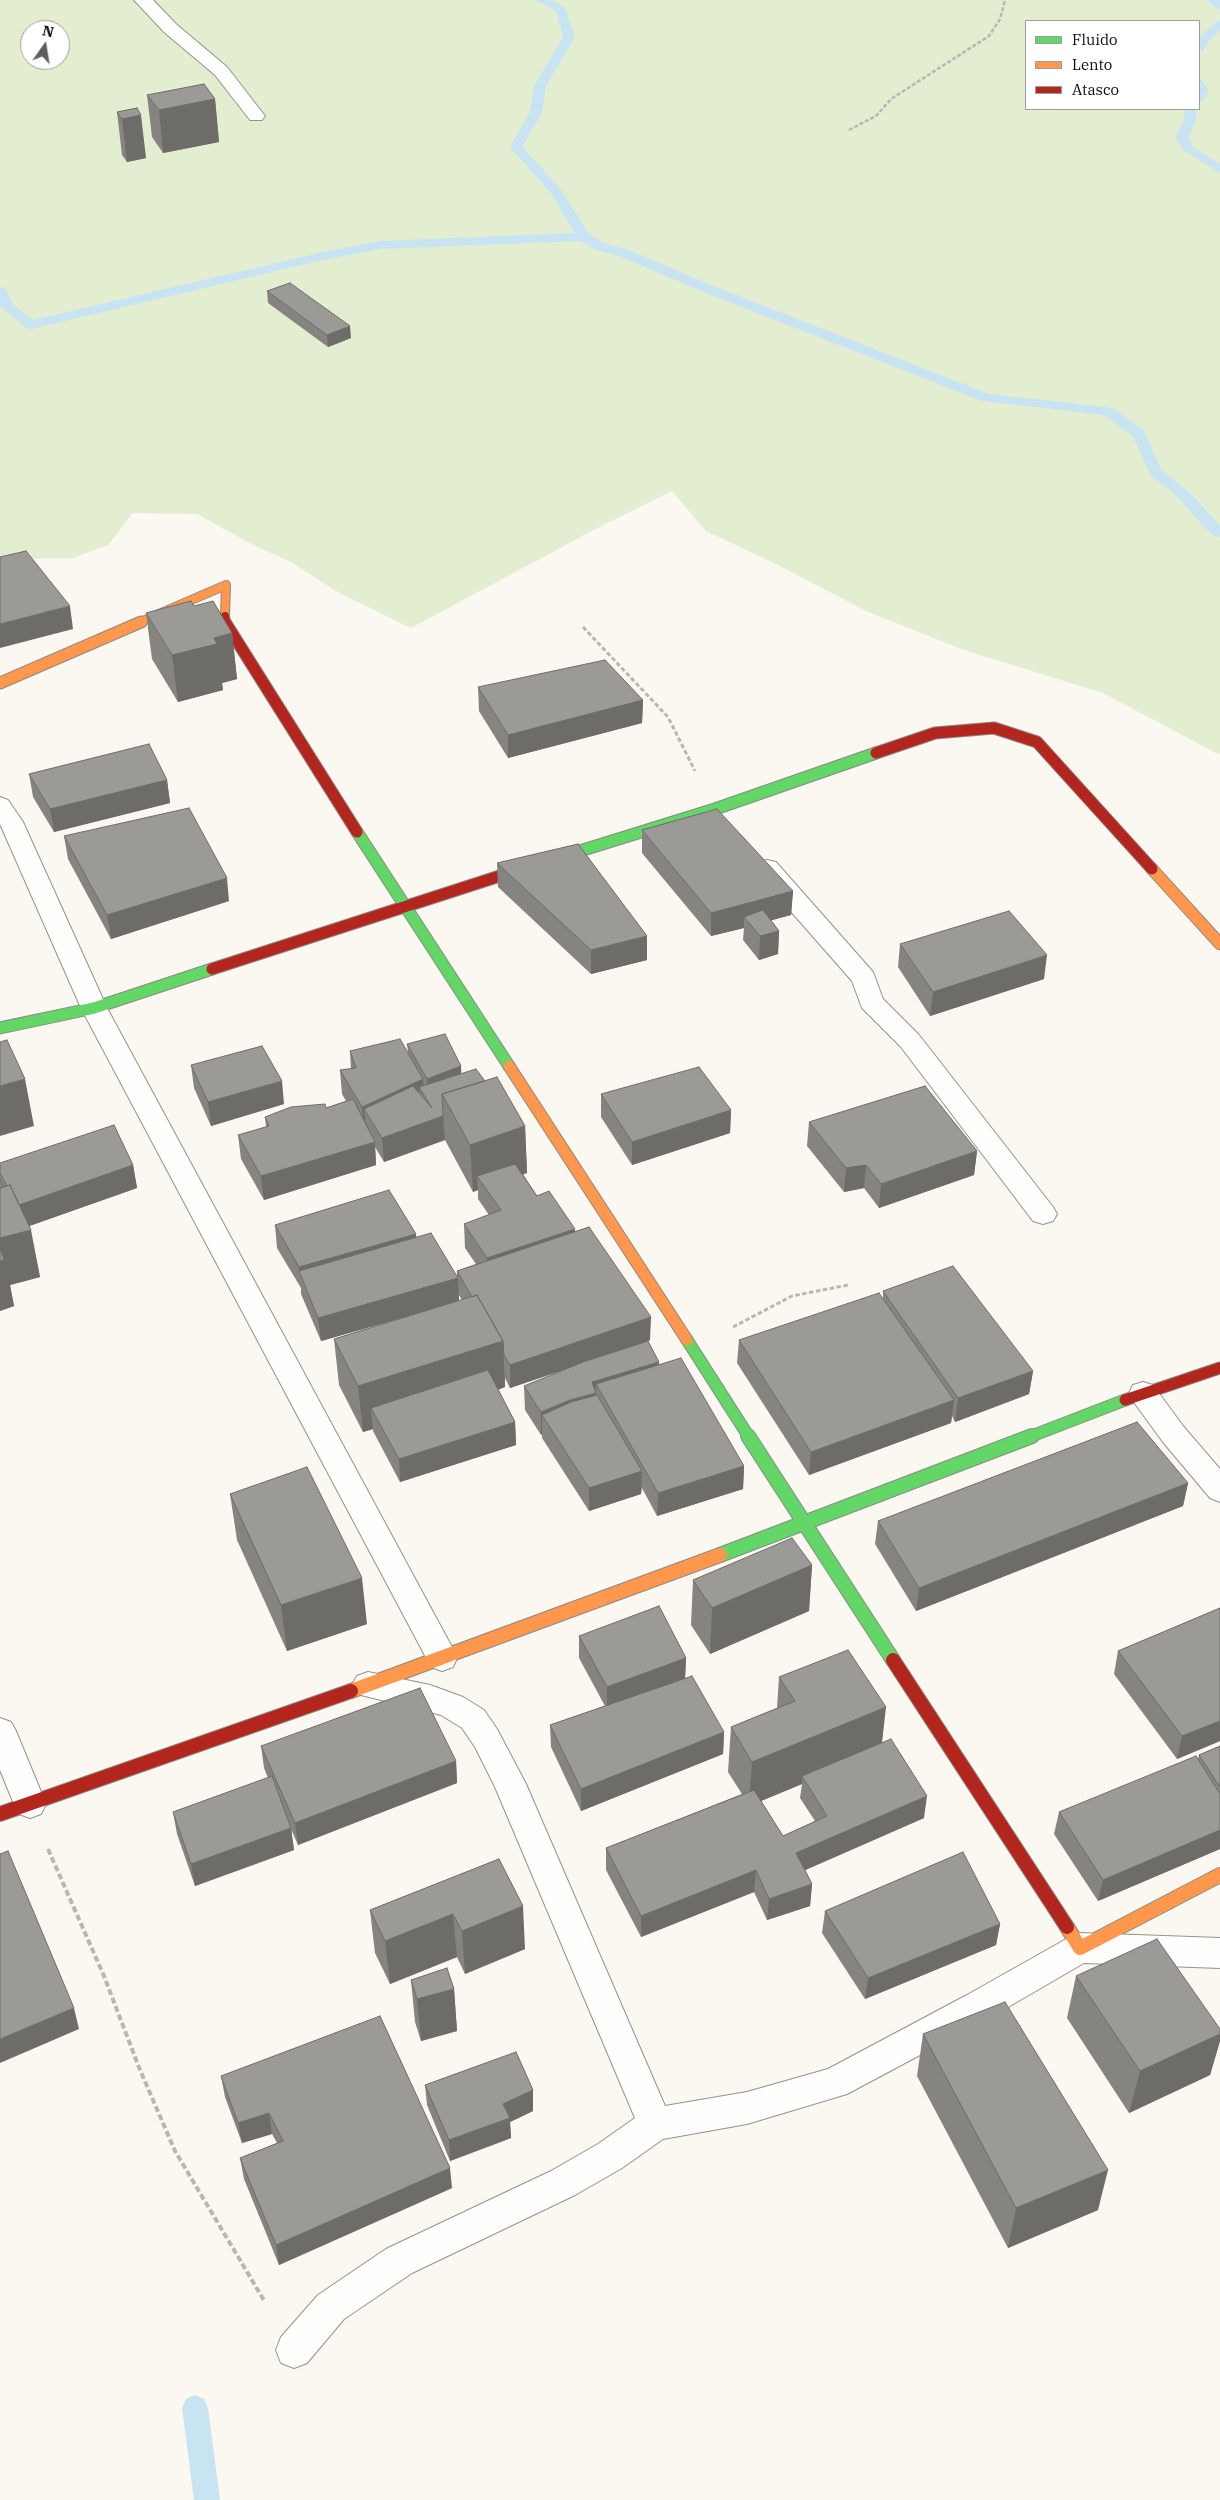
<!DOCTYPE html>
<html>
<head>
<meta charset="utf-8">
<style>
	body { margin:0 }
	#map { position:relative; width:1220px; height:2500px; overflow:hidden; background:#faf8f0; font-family:"IBM Plex Serif",serif }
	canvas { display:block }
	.legend { position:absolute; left:1025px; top:20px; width:175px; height:90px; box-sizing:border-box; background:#fff; border:1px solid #9e9e9e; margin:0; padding:6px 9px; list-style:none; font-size:15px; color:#0c0c0c }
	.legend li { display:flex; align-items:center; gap:10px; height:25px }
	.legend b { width:25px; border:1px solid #9e9e9e }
	.north { position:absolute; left:20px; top:20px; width:50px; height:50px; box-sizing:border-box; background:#fff; border:1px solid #9e9e9e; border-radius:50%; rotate:13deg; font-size:14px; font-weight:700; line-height:20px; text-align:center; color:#0c0c0c }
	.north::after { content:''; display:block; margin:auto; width:18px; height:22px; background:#5f5f5c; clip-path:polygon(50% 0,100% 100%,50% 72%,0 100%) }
</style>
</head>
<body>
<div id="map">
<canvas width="1220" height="2500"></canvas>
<ul class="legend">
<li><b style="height:6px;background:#63d668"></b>Fluido</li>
<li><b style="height:6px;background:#ff974d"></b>Lento</li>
<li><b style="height:6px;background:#b3261e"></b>Atasco</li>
</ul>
<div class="north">N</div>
</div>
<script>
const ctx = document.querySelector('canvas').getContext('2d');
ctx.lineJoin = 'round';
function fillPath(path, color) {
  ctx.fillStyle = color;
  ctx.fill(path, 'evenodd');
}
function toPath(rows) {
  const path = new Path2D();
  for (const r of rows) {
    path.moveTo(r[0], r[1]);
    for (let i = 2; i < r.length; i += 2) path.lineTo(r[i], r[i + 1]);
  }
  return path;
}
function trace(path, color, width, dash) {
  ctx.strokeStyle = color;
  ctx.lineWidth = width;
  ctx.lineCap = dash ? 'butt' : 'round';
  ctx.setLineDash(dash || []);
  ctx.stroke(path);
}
fillPath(toPath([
	[0,0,1220,0,1220,755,1103,693,964,650,866,611,778,565,706,531,672,491,603,525,411,628,339,593,291,562,257,547,197,514,133,513,108,545,73,558,0,559],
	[1026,21,1199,21,1199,109,1026,109],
	[30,30,60,30,60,60,30,60]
]), '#e3eed1');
fillPath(toPath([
	[535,0,551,0,565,7,575,37,546,86,542,112,522,147,559,187,589,234,604,243,629,250,716,287,989,394,1113,408,1144,431,1161,469,1191,494,1220,526,1220,537,1215,536,1202,525,1181,500,1150,474,1133,436,1104,415,982,401,706,293,619,256,594,249,581,241,380,249,323,260,31,329,26,328,2,308,0,304,0,287,5,288,14,306,33,320,323,252,380,241,575,233,550,192,510,147,530,112,534,86,563,37,556,11,535,0],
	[1207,0,1220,0,1220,9,1216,8,1207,0],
	[1220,20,1220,30,1208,42,1203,51,1199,51,1199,38,1216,22,1220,20],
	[1199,80,1203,81,1209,91,1203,101,1199,102,1199,80],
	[1183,109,1195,109,1197,117,1188,138,1194,148,1220,164,1220,173,1183,150,1176,138,1185,117,1183,109],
	[195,2395,204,2399,208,2408,220,2500,194,2500,182,2408,186,2399,195,2395]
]), '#c8e4f2');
const street = toPath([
	[134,0,153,0,176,24,227,67,265,116,262,120,250,120,215,75,164,32,134,0],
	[0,797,8,800,23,822,107,1008,453,1649,457,1658,453,1667,442,1671,431,1667,81,1008,0,824,0,797],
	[767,860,776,862,873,972,883,999,919,1035,1053,1207,1057,1214,1053,1221,1043,1224,1033,1221,901,1047,862,1008,852,981,758,874,755,868,758,862,767,860],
	[1143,1382,1153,1385,1183,1426,1220,1469,1220,1502,1210,1498,1163,1442,1133,1401,1129,1393,1133,1385,1143,1382],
	[368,1672,430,1685,463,1697,484,1710,497,1729,526,1784,665,2106,747,2092,828,2069,967,1995,1068,1938,1080,1933,1220,1938,1220,1968,1084,1963,991,2017,847,2094,747,2124,663,2139,622,2168,575,2195,412,2273,344,2319,307,2363,294,2368,281,2363,276,2350,281,2337,318,2295,386,2249,551,2171,598,2144,635,2118,495,1787,475,1747,462,1728,441,1715,357,1694,352,1685,357,1676,368,1672],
	[0,1718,11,1722,16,1731,46,1804,41,1814,30,1818,19,1814,14,1804,0,1770,0,1718]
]);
const fastFar1 = toPath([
	[357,832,509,1066],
	[509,873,715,809,876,753],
	[0,1028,94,1008,212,969],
	[687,1340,749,1437],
	[1029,1437,1125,1400]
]);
const fast = toPath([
	[748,1436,893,1660],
	[720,1555,1032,1436]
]);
const slowFar2 = toPath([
	[138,623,226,585,225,616]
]);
const slowFar1 = toPath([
	[0,683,141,622],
	[1152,869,1220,944],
	[509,1066,687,1340]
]);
const slow = toPath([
	[351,1691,720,1555],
	[1067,1927,1080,1948,1220,1875]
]);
const jamFar2 = toPath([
	[225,616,226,623]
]);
const jamFar1 = toPath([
	[225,622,357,832],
	[876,753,935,733,994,728,1037,742,1152,869],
	[212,969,509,873],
	[1125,1400,1220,1368]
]);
const jam = toPath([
	[893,1660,1067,1927],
	[0,1814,351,1691]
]);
trace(street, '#93928f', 2);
trace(fastFar1, '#8a8985', 13);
trace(fast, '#8a8985', 16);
trace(slowFar2, '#8a8985', 10);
trace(slowFar1, '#8a8985', 13);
trace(slow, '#8a8985', 16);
trace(jamFar2, '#8a8985', 10);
trace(jamFar1, '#8a8985', 13);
trace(jam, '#8a8985', 16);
trace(toPath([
	[849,130,876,116,891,99,989,36,1000,19,1005,0]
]), '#b7b7b5', 2.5, [4, 2]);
trace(toPath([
	[583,627,668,717,695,771],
	[733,1327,792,1296,848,1285]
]), '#b7b7b5', 3, [4.5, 2.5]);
trace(toPath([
	[48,1849,104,1976,140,2070,175,2151,265,2302]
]), '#b7b7b5', 4, [6, 3]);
fillPath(street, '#fefefd');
trace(fastFar1, '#63d668', 11);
trace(fast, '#63d668', 14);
trace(slowFar2, '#ff974d', 8);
trace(slowFar1, '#ff974d', 11);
trace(slow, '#ff974d', 14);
trace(jamFar2, '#b3261e', 8);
trace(jamFar1, '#b3261e', 11);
trace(jam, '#b3261e', 14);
fillPath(toPath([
	[147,95,215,99,219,142,163,153,152,137],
	[137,108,146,158,127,162,122,155,117,112],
	[267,291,351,338,328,347,268,303],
	[194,606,232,633,237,679,222,683,223,690,178,702,152,659,146,613],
	[478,687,643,700,642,723,508,758,479,711],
	[29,774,167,780,170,803,54,832,33,797],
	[642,830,793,891,791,915,771,920,779,931,778,954,759,960,743,940,744,928,711,936,642,853],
	[64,836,229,901,111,939,68,859],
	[497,863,647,936,647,960,591,974,498,887],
	[900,944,1044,979,930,1016,898,967],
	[407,1044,461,1073,485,1081,525,1126,527,1173,523,1174,537,1196,575,1231,650,1340,643,1343,659,1362,659,1365,744,1466,743,1489,657,1516,642,1488,641,1494,589,1511,542,1438,542,1434,541,1435,525,1410,524,1386,564,1370,510,1388,505,1378,505,1387,498,1390,515,1422,516,1445,400,1482,373,1431,373,1429,363,1432,339,1385,334,1339,418,1313,321,1341,301,1294,301,1288,277,1248,275,1225,416,1234,416,1237,457,1278,457,1271,476,1264,465,1248,464,1224,489,1215,478,1199,478,1190,473,1192,445,1140,384,1162,375,1147,376,1165,264,1200,241,1159,238,1135,266,1127,265,1117,326,1108,346,1101,342,1094,340,1070,351,1069,350,1051,408,1053],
	[459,1295,462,1300,459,1301],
	[191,1065,284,1104,211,1126,194,1088],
	[601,1094,731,1110,730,1133,632,1165,601,1117],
	[809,1122,977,1151,974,1175,879,1208,864,1188,844,1192,807,1146],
	[0,1163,133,1165,137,1188,29,1226,40,1277,10,1285,14,1306,0,1311],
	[883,1291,1033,1371,1029,1394,955,1422,952,1416,951,1423,809,1475,737,1363,739,1340,883,1299],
	[1188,1483,1183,1506,916,1611,875,1544,878,1521],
	[230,1494,367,1624,287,1651,237,1540],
	[812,1565,809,1611,710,1654,691,1625,693,1580],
	[1220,1608,1220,1741,1177,1759,1114,1674,1118,1651],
	[579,1636,686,1658,685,1678,724,1732,723,1754,581,1811,551,1747,550,1725,605,1706,579,1658],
	[779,1677,882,1743,924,1818,805,1870,812,1884,810,1906,767,1920,754,1892,641,1937,606,1870,606,1848,742,1794,728,1772,731,1727,777,1708],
	[802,1784,800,1798,815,1821,783,1836,761,1801],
	[261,1746,456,1761,457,1783,298,1845,291,1829,294,1850,195,1886,177,1834,173,1812,268,1778,264,1768],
	[1220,1746,1220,1849,1098,1901,1054,1834,1059,1812,1198,1759,1199,1755],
	[499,1859,525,1949,465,1974,457,1957,390,1984,375,1953,370,1910],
	[825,1911,1000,1924,996,1945,865,1999,822,1933],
	[1076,1976,1220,2029,1220,2041,1210,2075,1129,2113,1067,2018],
	[411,1980,454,1989,457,2031,421,2041,415,2022],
	[923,2034,1098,2210,1008,2248,917,2076],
	[221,2076,452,2188,279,2265,244,2179,240,2158,277,2143,272,2134,242,2143,225,2097],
	[425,2085,533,2090,533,2111,510,2122,511,2138,450,2161,427,2105]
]), '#868481');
fillPath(toPath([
	[215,99,219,142,163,153,159,110],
	[141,115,146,158,127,162,122,119],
	[350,326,351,338,328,347,327,335],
	[70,606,73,629,0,648,0,624],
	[232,633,237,679,222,683,223,690,178,702,172,655,214,638],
	[643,700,642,723,508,758,508,735],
	[167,780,170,803,54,832,50,809],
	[227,878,229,901,111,939,107,915],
	[793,891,791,915,751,926,744,917,744,928,711,936,711,913],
	[779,931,778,954,759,960,760,936],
	[647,936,647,960,591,974,591,950],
	[1047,955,1044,979,930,1016,933,992],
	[461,1066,462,1090,442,1094,428,1102,427,1079],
	[25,1079,34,1126,0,1136,0,1086],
	[423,1079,424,1096,419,1087,420,1105,364,1109,366,1130,364,1131,362,1107],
	[282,1081,284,1104,211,1126,208,1102],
	[731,1110,730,1133,632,1165,632,1142],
	[443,1116,445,1140,384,1162,382,1138],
	[525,1126,527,1173,486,1188,477,1176,478,1190,473,1192,470,1145],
	[375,1142,376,1165,264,1200,261,1176],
	[977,1151,974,1175,879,1208,881,1184],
	[133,1165,137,1188,21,1229,16,1206],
	[866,1165,864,1188,844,1192,846,1168],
	[575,1229,576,1253,488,1282,487,1258],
	[31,1230,40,1277,10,1285,14,1306,0,1311,0,1238],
	[416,1234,418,1258,300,1274,299,1267],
	[458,1278,459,1302,321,1341,318,1318],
	[651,1317,650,1340,510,1388,510,1365],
	[503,1341,505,1387,381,1427,371,1408,373,1429,363,1432,358,1386],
	[659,1362,658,1385,596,1384,596,1416,542,1415,542,1434,541,1435,541,1412,592,1382],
	[1033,1371,1029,1394,955,1422,958,1398],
	[954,1400,951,1423,809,1475,811,1452],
	[515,1422,516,1445,400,1482,399,1459],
	[744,1466,743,1489,657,1516,658,1493],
	[642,1471,641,1494,589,1511,589,1488],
	[1188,1483,1183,1506,916,1611,919,1588],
	[812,1565,809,1611,710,1654,712,1608],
	[362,1578,367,1624,287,1651,281,1605],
	[686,1658,685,1680,607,1709,607,1687],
	[886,1707,881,1752,802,1776,802,1784,749,1806,752,1762],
	[1220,1721,1220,1741,1177,1759,1182,1736],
	[724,1732,723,1754,581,1811,581,1789],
	[456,1761,457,1783,298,1845,295,1823],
	[927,1796,924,1818,794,1875,796,1853],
	[291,1828,294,1850,195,1886,191,1864],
	[1220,1830,1220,1849,1098,1901,1103,1880],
	[756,1870,754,1892,641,1937,641,1916],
	[812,1884,810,1906,767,1920,769,1899],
	[523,1906,525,1949,465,1974,462,1931],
	[453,1914,457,1957,390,1984,385,1941],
	[1000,1924,996,1945,865,1999,868,1978],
	[454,1989,457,2031,421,2041,417,1999],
	[74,2008,79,2029,0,2063,0,2039],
	[1220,2034,1220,2041,1210,2075,1129,2113,1140,2071],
	[533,2090,533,2111,510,2122,511,2138,450,2161,449,2140,503,2104],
	[269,2113,272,2134,242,2143,238,2123],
	[450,2168,452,2188,279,2265,276,2245],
	[1108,2170,1098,2210,1008,2248,1016,2208]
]), '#6d6c69');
const building = toPath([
	[204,84,215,99,159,110,147,95,204,84],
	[137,108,141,115,122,119,117,112,137,108],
	[290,283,350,326,327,335,267,291,290,283],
	[26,551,70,606,0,624,0,557,26,551],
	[191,601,194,606,213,601,232,633,214,638,217,644,172,655,146,613,191,601],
	[605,660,643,700,508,735,478,687,605,660],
	[149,744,167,780,50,809,29,774,149,744],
	[189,808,227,878,107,915,64,836,189,808],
	[717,809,793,891,711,913,642,830,717,809],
	[578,844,647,936,591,950,497,863,578,844],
	[763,910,779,931,760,936,744,917,763,910],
	[1009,911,1047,955,933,992,900,944,1009,911],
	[445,1034,461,1066,427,1079,407,1044,445,1034],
	[400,1039,423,1079,362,1107,340,1070,356,1068,350,1051,400,1039],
	[7,1040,25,1079,0,1086,0,1042,7,1040],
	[262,1046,282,1081,208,1102,191,1065,262,1046],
	[699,1067,731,1110,632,1142,601,1094,699,1067],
	[476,1069,485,1081,442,1094,443,1116,382,1138,364,1109,413,1086,432,1108,419,1087,476,1069],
	[497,1077,525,1126,470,1145,442,1094,497,1077],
	[925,1086,977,1151,881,1184,866,1165,846,1168,809,1122,925,1086],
	[353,1099,375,1142,261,1176,238,1135,269,1126,265,1117,291,1107,325,1104,326,1108,353,1099],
	[114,1125,133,1165,19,1205,10,1185,7,1186,0,1173,0,1163,114,1125],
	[515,1164,537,1196,549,1191,575,1229,487,1258,464,1224,501,1210,477,1176,515,1164],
	[0,1180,3,1187,0,1188,0,1180],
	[10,1185,31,1230,0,1238,0,1188,10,1185],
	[389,1190,416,1234,299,1267,275,1225,389,1190],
	[589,1227,651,1317,510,1365,504,1355,503,1341,477,1295,472,1297,457,1271,589,1227],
	[431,1233,458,1278,318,1318,299,1271,431,1233],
	[0,1248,4,1260,0,1261,0,1248],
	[953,1266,1033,1371,958,1398,883,1291,953,1266],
	[879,1293,954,1400,811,1452,739,1340,879,1293],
	[477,1295,503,1341,358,1386,334,1339,477,1295],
	[648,1341,659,1362,592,1382,596,1393,570,1400,541,1412,524,1386,583,1362,648,1341],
	[681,1358,744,1466,658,1493,596,1384,681,1358],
	[488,1370,515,1422,399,1459,371,1408,488,1370],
	[597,1395,642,1471,589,1488,542,1415,571,1402,597,1395],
	[1137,1422,1188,1483,919,1588,878,1521,1137,1422],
	[307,1467,362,1578,281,1605,230,1494,307,1467],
	[792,1538,812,1565,712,1608,693,1580,792,1538],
	[659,1606,686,1658,607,1687,579,1636,659,1606],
	[1220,1608,1220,1721,1182,1736,1118,1651,1220,1608],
	[848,1650,886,1707,752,1762,731,1727,795,1701,779,1677,848,1650],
	[692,1676,724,1732,581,1789,550,1725,692,1676],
	[420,1688,456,1761,295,1823,261,1746,420,1688],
	[891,1739,927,1796,796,1853,812,1884,769,1899,756,1870,641,1916,606,1848,754,1790,783,1836,827,1816,802,1776,891,1739],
	[1220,1746,1220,1787,1199,1755,1220,1746],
	[1196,1756,1220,1794,1220,1830,1103,1880,1059,1812,1196,1756],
	[272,1776,291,1828,191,1864,173,1812,272,1776],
	[8,1851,74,2008,0,2039,0,1854,8,1851],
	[963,1852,1000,1924,868,1978,825,1911,963,1852],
	[499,1859,523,1906,462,1931,453,1914,385,1941,370,1910,499,1859],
	[1157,1939,1220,2029,1220,2034,1140,2071,1076,1976,1157,1939],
	[447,1968,454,1989,417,1999,411,1980,447,1968],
	[1005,2002,1108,2170,1016,2208,923,2034,1005,2002],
	[380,2016,450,2168,276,2245,240,2158,283,2141,269,2113,238,2123,221,2076,380,2016],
	[516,2052,533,2090,503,2104,510,2118,449,2140,425,2085,516,2052]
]);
fillPath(building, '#9c9a96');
trace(building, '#6d6c69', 1);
</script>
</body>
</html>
